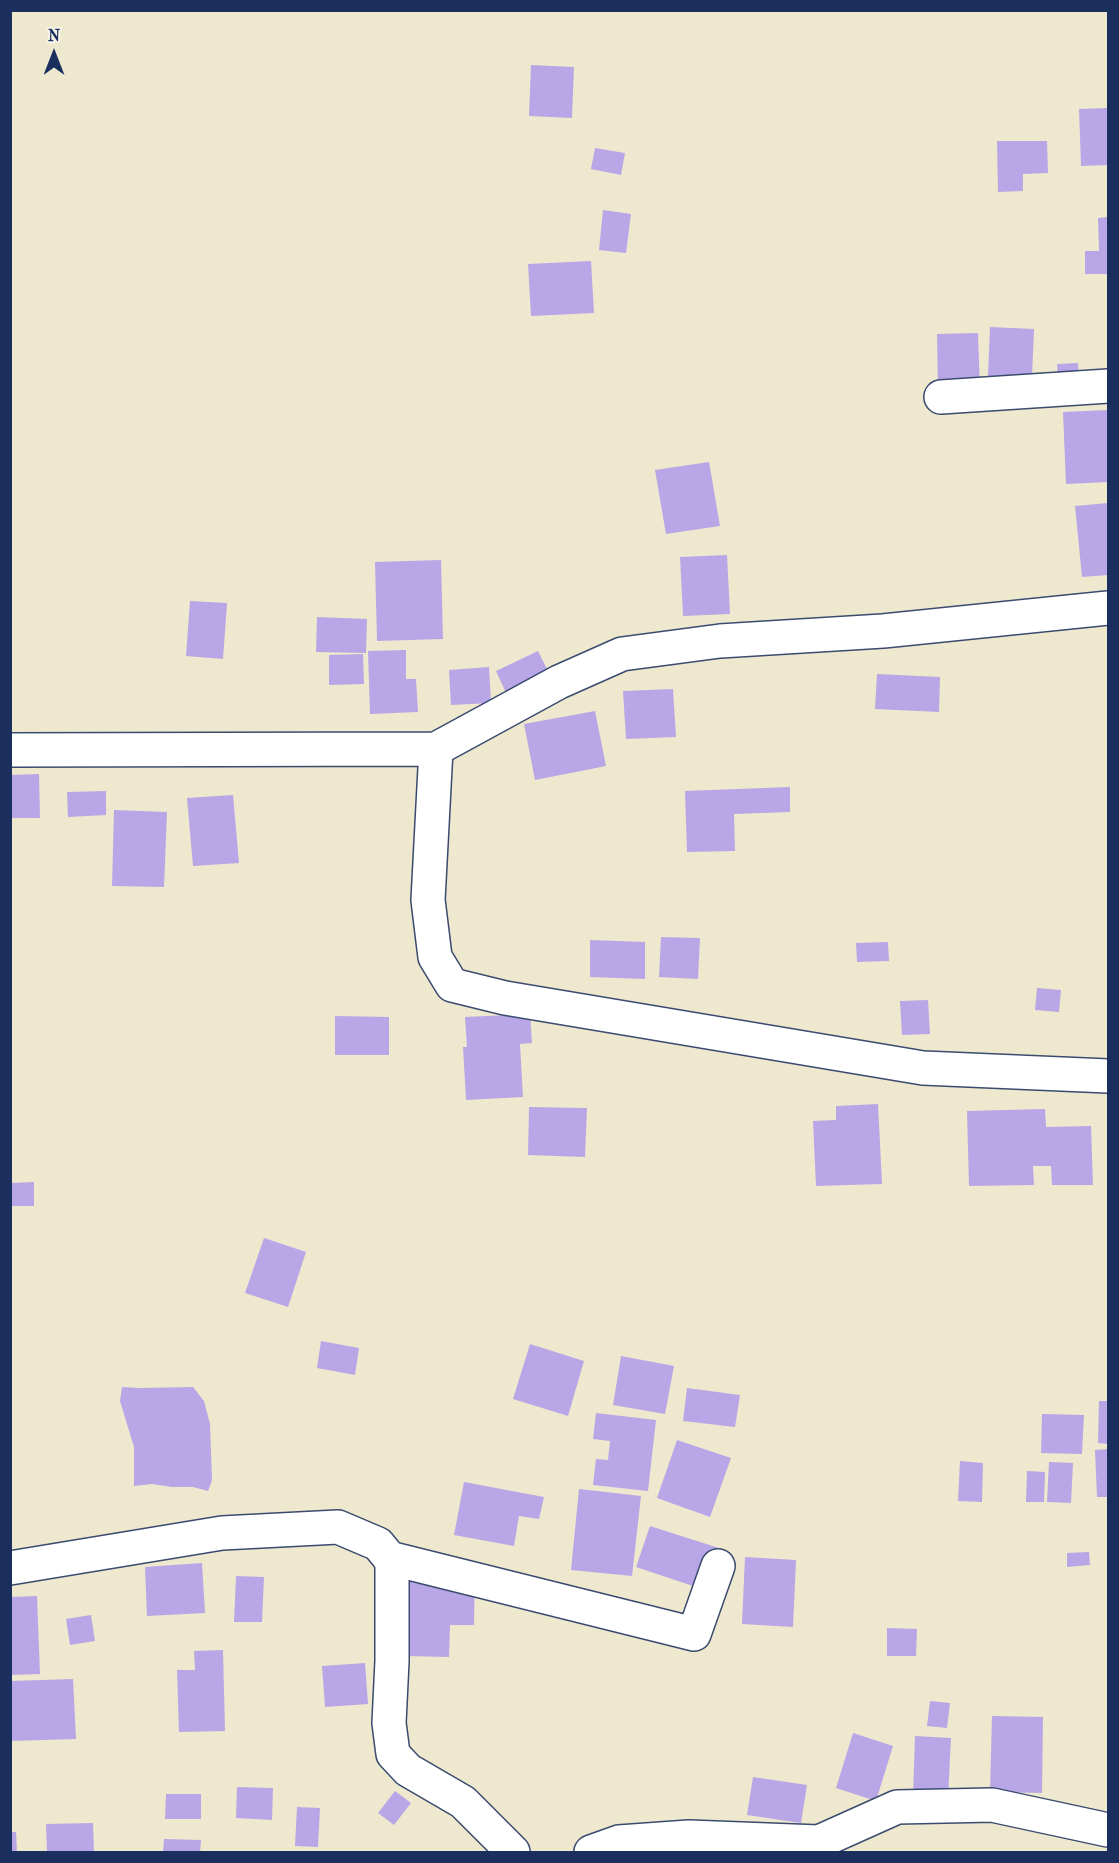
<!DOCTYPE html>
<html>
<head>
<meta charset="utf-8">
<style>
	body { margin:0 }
	#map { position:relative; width:1119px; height:1863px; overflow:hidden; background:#eee8ce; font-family:"IM FELL French Canon",serif }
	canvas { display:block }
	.frame { position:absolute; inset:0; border:12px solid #1b2f5e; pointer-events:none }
	.north { position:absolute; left:24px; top:24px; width:60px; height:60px; -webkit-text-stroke:4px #f7f3e8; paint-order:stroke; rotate:0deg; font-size:16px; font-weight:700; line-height:24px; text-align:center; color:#1b2f5e }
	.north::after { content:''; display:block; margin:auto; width:21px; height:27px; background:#1b2f5e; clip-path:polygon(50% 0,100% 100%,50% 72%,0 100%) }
</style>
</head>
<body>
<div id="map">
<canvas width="1119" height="1863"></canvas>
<div class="frame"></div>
<div class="north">N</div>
</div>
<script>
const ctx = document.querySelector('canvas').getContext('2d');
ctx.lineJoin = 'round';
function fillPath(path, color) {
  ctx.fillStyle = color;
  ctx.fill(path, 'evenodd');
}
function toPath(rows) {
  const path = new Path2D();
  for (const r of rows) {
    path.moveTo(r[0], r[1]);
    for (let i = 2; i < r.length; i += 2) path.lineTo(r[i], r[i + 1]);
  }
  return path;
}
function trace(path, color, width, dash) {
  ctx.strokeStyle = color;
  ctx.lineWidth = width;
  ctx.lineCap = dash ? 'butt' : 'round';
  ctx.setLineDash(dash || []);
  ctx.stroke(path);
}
fillPath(toPath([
	[531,65,574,67,572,118,529,116],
	[1108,108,1108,165,1081,166,1079,109],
	[997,141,1047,141,1048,173,1023,174,1023,191,998,192],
	[595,148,625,153,621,175,591,169],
	[603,210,631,214,626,253,599,250],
	[1108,217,1108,274,1085,274,1085,251,1099,251,1098,218],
	[591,261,594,313,531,316,528,264],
	[990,327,1034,329,1031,401,987,400],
	[978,333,980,391,938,392,937,334],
	[1078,363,1079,380,1058,381,1057,364],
	[1108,410,1108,482,1066,484,1063,412],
	[709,462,720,526,666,534,655,470],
	[1108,503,1108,575,1082,577,1075,506],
	[727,555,730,614,683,616,680,557],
	[441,560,443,639,377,641,375,562],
	[190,601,227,603,223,659,186,656],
	[317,617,367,619,366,653,316,652],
	[406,650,406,679,416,679,418,712,370,714,368,651],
	[538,651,550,675,507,695,496,671],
	[363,654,364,684,329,685,329,655],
	[489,667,491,703,451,705,449,670],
	[877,674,940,677,939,712,875,709],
	[673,689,676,737,626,739,623,691],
	[595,711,606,766,535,780,524,724],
	[39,774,40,818,10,818,10,775],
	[790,787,790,812,734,814,735,851,687,852,685,791],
	[106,791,106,815,68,817,67,792],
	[233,795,239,863,193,866,187,798],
	[114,810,167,812,164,887,112,886],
	[661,937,700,938,698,979,659,977],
	[590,940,645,942,645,979,590,977],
	[888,942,889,961,857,962,856,943],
	[1037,988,1061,990,1059,1012,1035,1010],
	[928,1000,930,1034,902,1035,900,1001],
	[530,1014,532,1043,520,1044,523,1097,466,1100,463,1047,467,1047,465,1017],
	[335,1016,389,1017,389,1055,335,1055],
	[878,1104,882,1184,816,1186,813,1121,836,1120,836,1106],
	[529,1107,587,1108,585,1157,528,1155],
	[1045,1109,1046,1127,1091,1126,1093,1185,1052,1185,1051,1166,1033,1166,1034,1185,969,1186,967,1111],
	[34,1182,34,1206,12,1206,12,1183],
	[264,1238,306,1252,288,1307,245,1293],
	[321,1341,359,1348,355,1375,317,1368],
	[530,1344,584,1361,568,1416,513,1399],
	[621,1356,674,1366,665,1414,613,1405],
	[122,1387,140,1388,193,1387,204,1401,210,1424,212,1480,208,1491,193,1487,172,1487,152,1484,134,1486,134,1447,120,1401],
	[687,1388,740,1395,735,1427,683,1421],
	[1099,1401,1108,1401,1108,1444,1098,1443],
	[596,1413,656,1420,648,1491,593,1485,596,1459,608,1460,610,1441,593,1439],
	[1042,1414,1084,1415,1082,1454,1041,1453],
	[677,1440,731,1458,710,1517,657,1498],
	[1108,1449,1108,1497,1097,1497,1095,1450],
	[960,1461,983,1463,982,1502,958,1501],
	[1049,1462,1073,1463,1071,1503,1047,1502],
	[1027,1471,1045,1472,1044,1502,1026,1502],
	[464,1482,544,1497,539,1519,519,1516,514,1546,454,1535],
	[579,1489,641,1496,632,1576,571,1570],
	[650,1526,722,1549,708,1591,636,1567],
	[1089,1552,1090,1565,1067,1567,1067,1553],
	[745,1557,796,1560,793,1627,742,1624],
	[409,1560,475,1562,474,1625,450,1625,449,1657,406,1656],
	[202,1563,205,1613,147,1616,145,1567],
	[236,1576,264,1577,262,1622,234,1622],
	[37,1596,40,1674,10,1675,10,1597],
	[91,1615,95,1641,70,1645,66,1619],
	[887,1628,917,1629,916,1656,887,1656],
	[223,1650,225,1731,179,1732,177,1670,195,1670,194,1651],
	[365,1663,368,1704,325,1707,322,1666],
	[73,1679,76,1739,10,1741,10,1681],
	[930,1701,950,1703,947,1728,927,1726],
	[992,1716,1043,1717,1042,1793,990,1792],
	[853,1733,893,1746,876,1801,836,1788],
	[915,1736,951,1738,948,1798,913,1796],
	[753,1777,807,1785,801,1823,747,1815],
	[237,1787,273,1788,272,1820,236,1818],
	[395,1791,411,1803,394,1825,378,1813],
	[166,1794,201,1794,201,1819,165,1819],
	[297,1807,320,1808,318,1847,295,1846],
	[93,1823,94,1852,47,1852,46,1824],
	[10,1832,16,1832,17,1852,10,1852],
	[164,1839,201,1840,200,1852,163,1852]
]), '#b9a6e7');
const minor = toPath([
	[941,397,1108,386],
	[436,749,428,900,435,957,452,985,505,998,923,1068,1108,1076],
	[10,750,436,749,559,682,622,654,720,641,883,631,1108,608],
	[389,1558,694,1634,718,1566],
	[10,1568,222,1533,338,1527,378,1544,392,1561,392,1661,389,1723,393,1754,408,1770,463,1802,513,1852],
	[591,1852,619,1842,689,1837,819,1842,897,1807,992,1805,1108,1830]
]);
trace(minor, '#3b4b6f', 36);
trace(minor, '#fff', 33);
</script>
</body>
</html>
